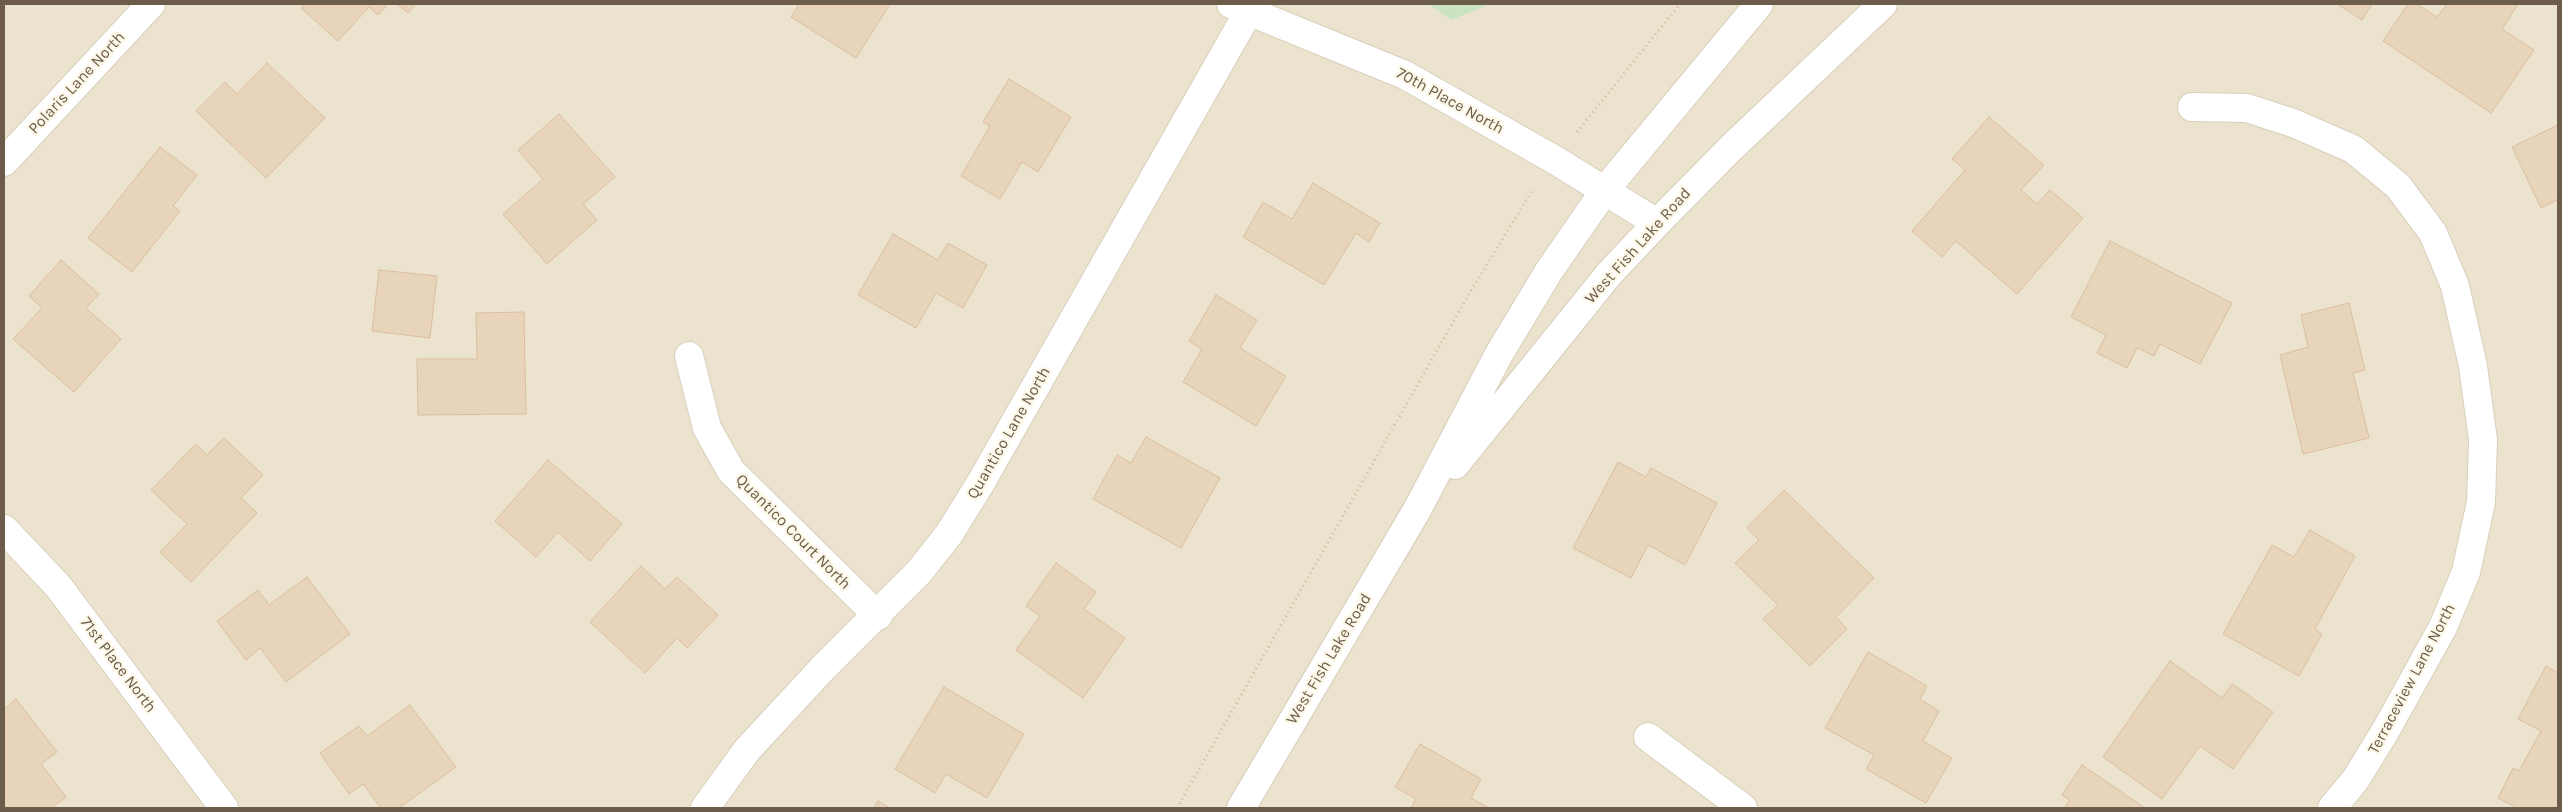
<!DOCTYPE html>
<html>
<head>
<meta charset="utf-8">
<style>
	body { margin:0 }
	#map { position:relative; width:2562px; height:812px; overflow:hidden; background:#f9f3e1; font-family:Karla,sans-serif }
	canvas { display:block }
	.frame { position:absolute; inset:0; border:5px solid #6c5d4b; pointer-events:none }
</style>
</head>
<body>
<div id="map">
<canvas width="2562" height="812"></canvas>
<div class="frame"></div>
</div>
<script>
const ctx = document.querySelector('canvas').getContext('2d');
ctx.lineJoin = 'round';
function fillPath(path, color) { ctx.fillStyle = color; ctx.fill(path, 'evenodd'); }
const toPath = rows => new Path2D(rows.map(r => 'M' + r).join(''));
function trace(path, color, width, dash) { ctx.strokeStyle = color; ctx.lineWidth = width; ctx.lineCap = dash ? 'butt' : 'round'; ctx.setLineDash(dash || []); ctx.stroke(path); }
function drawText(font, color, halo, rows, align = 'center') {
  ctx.font = font + ' Karla,sans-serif'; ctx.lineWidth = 4.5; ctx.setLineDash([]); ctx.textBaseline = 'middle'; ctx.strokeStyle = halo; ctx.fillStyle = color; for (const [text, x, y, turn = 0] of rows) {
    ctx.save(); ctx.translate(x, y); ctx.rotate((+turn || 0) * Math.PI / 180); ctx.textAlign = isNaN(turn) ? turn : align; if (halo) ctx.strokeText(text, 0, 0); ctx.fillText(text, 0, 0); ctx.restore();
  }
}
fillPath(toPath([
	[4,4,2558,4,2558,808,4,808]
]), '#ece3cf');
fillPath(toPath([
	[1429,4,1490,4,1451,20]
]), '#cae4c2');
const building = toPath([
	[305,4,388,4,378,15,369,7,338,41,301,8,305,4],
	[397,4,416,4,408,13,397,4],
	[799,4,890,4,856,58,791,17,799,4],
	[2337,4,2372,4,2362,20,2337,4],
	[2408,4,2417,4,2437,17,2447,4,2513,4,2517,6,2502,29,2534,50,2491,113,2383,41,2408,4],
	[267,63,325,118,266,178,196,111,225,82,237,94,267,63],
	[1009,79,1071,117,1038,172,1022,162,1000,199,961,176,990,126,983,122,1009,79],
	[559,114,615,177,583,204,597,220,547,264,503,214,543,179,518,150,559,114],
	[1989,117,2044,165,2021,190,2037,204,2050,190,2083,218,2017,294,1956,241,1942,257,1912,231,1965,170,1952,159,1989,117],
	[2558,125,2558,203,2557,200,2541,208,2512,147,2558,125],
	[160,147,197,175,173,206,180,211,132,272,88,238,160,147],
	[1313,183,1380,223,1369,242,1356,233,1324,285,1243,237,1263,202,1292,219,1313,183],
	[893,234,938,260,948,243,987,265,963,308,936,293,916,328,858,295,893,234],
	[2110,241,2232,303,2200,364,2160,344,2154,356,2137,348,2127,368,2097,353,2106,335,2071,317,2110,241],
	[61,260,99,294,86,308,121,339,74,392,13,339,42,308,29,296,61,260],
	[379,270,437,276,430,338,372,331,379,270],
	[1216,295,1257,320,1240,348,1286,376,1256,426,1183,382,1202,349,1189,341,1216,295],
	[2349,303,2365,370,2353,373,2369,438,2303,454,2280,355,2308,347,2301,315,2349,303],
	[524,312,526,414,418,415,417,359,477,359,476,313,524,312],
	[1146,437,1220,478,1181,548,1093,499,1117,455,1131,463,1146,437],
	[224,438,263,475,241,498,257,513,191,582,160,552,187,524,151,490,196,444,207,455,224,438],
	[548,460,622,524,590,561,558,532,536,557,495,521,548,460],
	[1618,462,1646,477,1651,468,1717,503,1685,565,1648,545,1631,578,1573,548,1618,462],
	[1784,490,1874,578,1836,617,1847,629,1810,666,1763,619,1778,605,1735,563,1759,540,1747,528,1784,490],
	[2310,530,2355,556,2315,629,2322,634,2299,676,2223,634,2272,545,2294,557,2310,530],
	[1056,563,1096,592,1084,609,1125,638,1083,698,1016,650,1040,616,1026,606,1056,563],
	[641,566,665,589,677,577,718,615,687,648,677,638,645,673,590,622,641,566],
	[307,577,350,634,286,682,260,648,246,660,217,621,258,590,269,605,307,577],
	[1868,652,1927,686,1920,699,1939,711,1923,741,1952,758,1926,803,1866,769,1874,755,1825,728,1868,652],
	[2170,661,2222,698,2232,684,2273,712,2233,769,2200,746,2162,799,2103,757,2170,661],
	[2546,666,2558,673,2558,808,2517,808,2498,798,2513,768,2519,771,2541,731,2518,719,2546,666],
	[944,687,1024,734,987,798,946,774,935,793,895,769,944,687],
	[16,699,57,752,41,764,66,797,51,808,4,808,4,709,16,699],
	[410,705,456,767,399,808,381,808,363,784,349,794,320,753,359,726,367,736,410,705],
	[1420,744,1481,779,1471,798,1489,808,1411,808,1416,799,1395,787,1420,744],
	[2082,765,2145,808,2064,808,2070,800,2062,795,2082,765],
	[878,801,890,808,874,808,878,801]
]);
fillPath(building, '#e8d4ba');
trace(building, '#dbbf9f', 1);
const minor = toPath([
	[1231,4,1405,75,1555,160,1657,223],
	[2192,107,2247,108,2293,123,2353,149,2398,186,2433,233,2455,286,2473,366,2483,440,2481,502,2466,572,2443,627,2386,730,2356,779,2332,808],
	[4,162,151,4],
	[689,356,707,428,731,471,878,616],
	[4,529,58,586,224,808],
	[1648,737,1743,808],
	[705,808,747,750,823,668,919,572,949,534,980,484,1249,11]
]);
const tertiary = toPath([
	[1455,465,1609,274,1657,223,1732,147,1883,4],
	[1241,808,1417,510,1499,354,1549,271,1605,190,1759,4]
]);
trace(minor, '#d8cfbc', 30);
trace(tertiary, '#d8cfbc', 30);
trace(toPath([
	[1577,132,1680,4],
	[1177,808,1469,294,1533,189]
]), '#cfbaa0', 3, [1, 4]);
trace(minor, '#fff', 28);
trace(tertiary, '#fff', 28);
drawText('16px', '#6c5d4b', '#fcf7e7', [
	["Polaris Lane North",77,83,-47],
	["70th Place North",1450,101,29],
	["West Fish Lake Road",1638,246,-48],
	["Quantico Lane North",1009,433,-60],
	["Quantico Court North",793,532,45],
	["West Fish Lake Road",1329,659,-59],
	["71st Place North",118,665,53],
	["Terraceview Lane North",2412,679,-62]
]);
</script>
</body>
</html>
